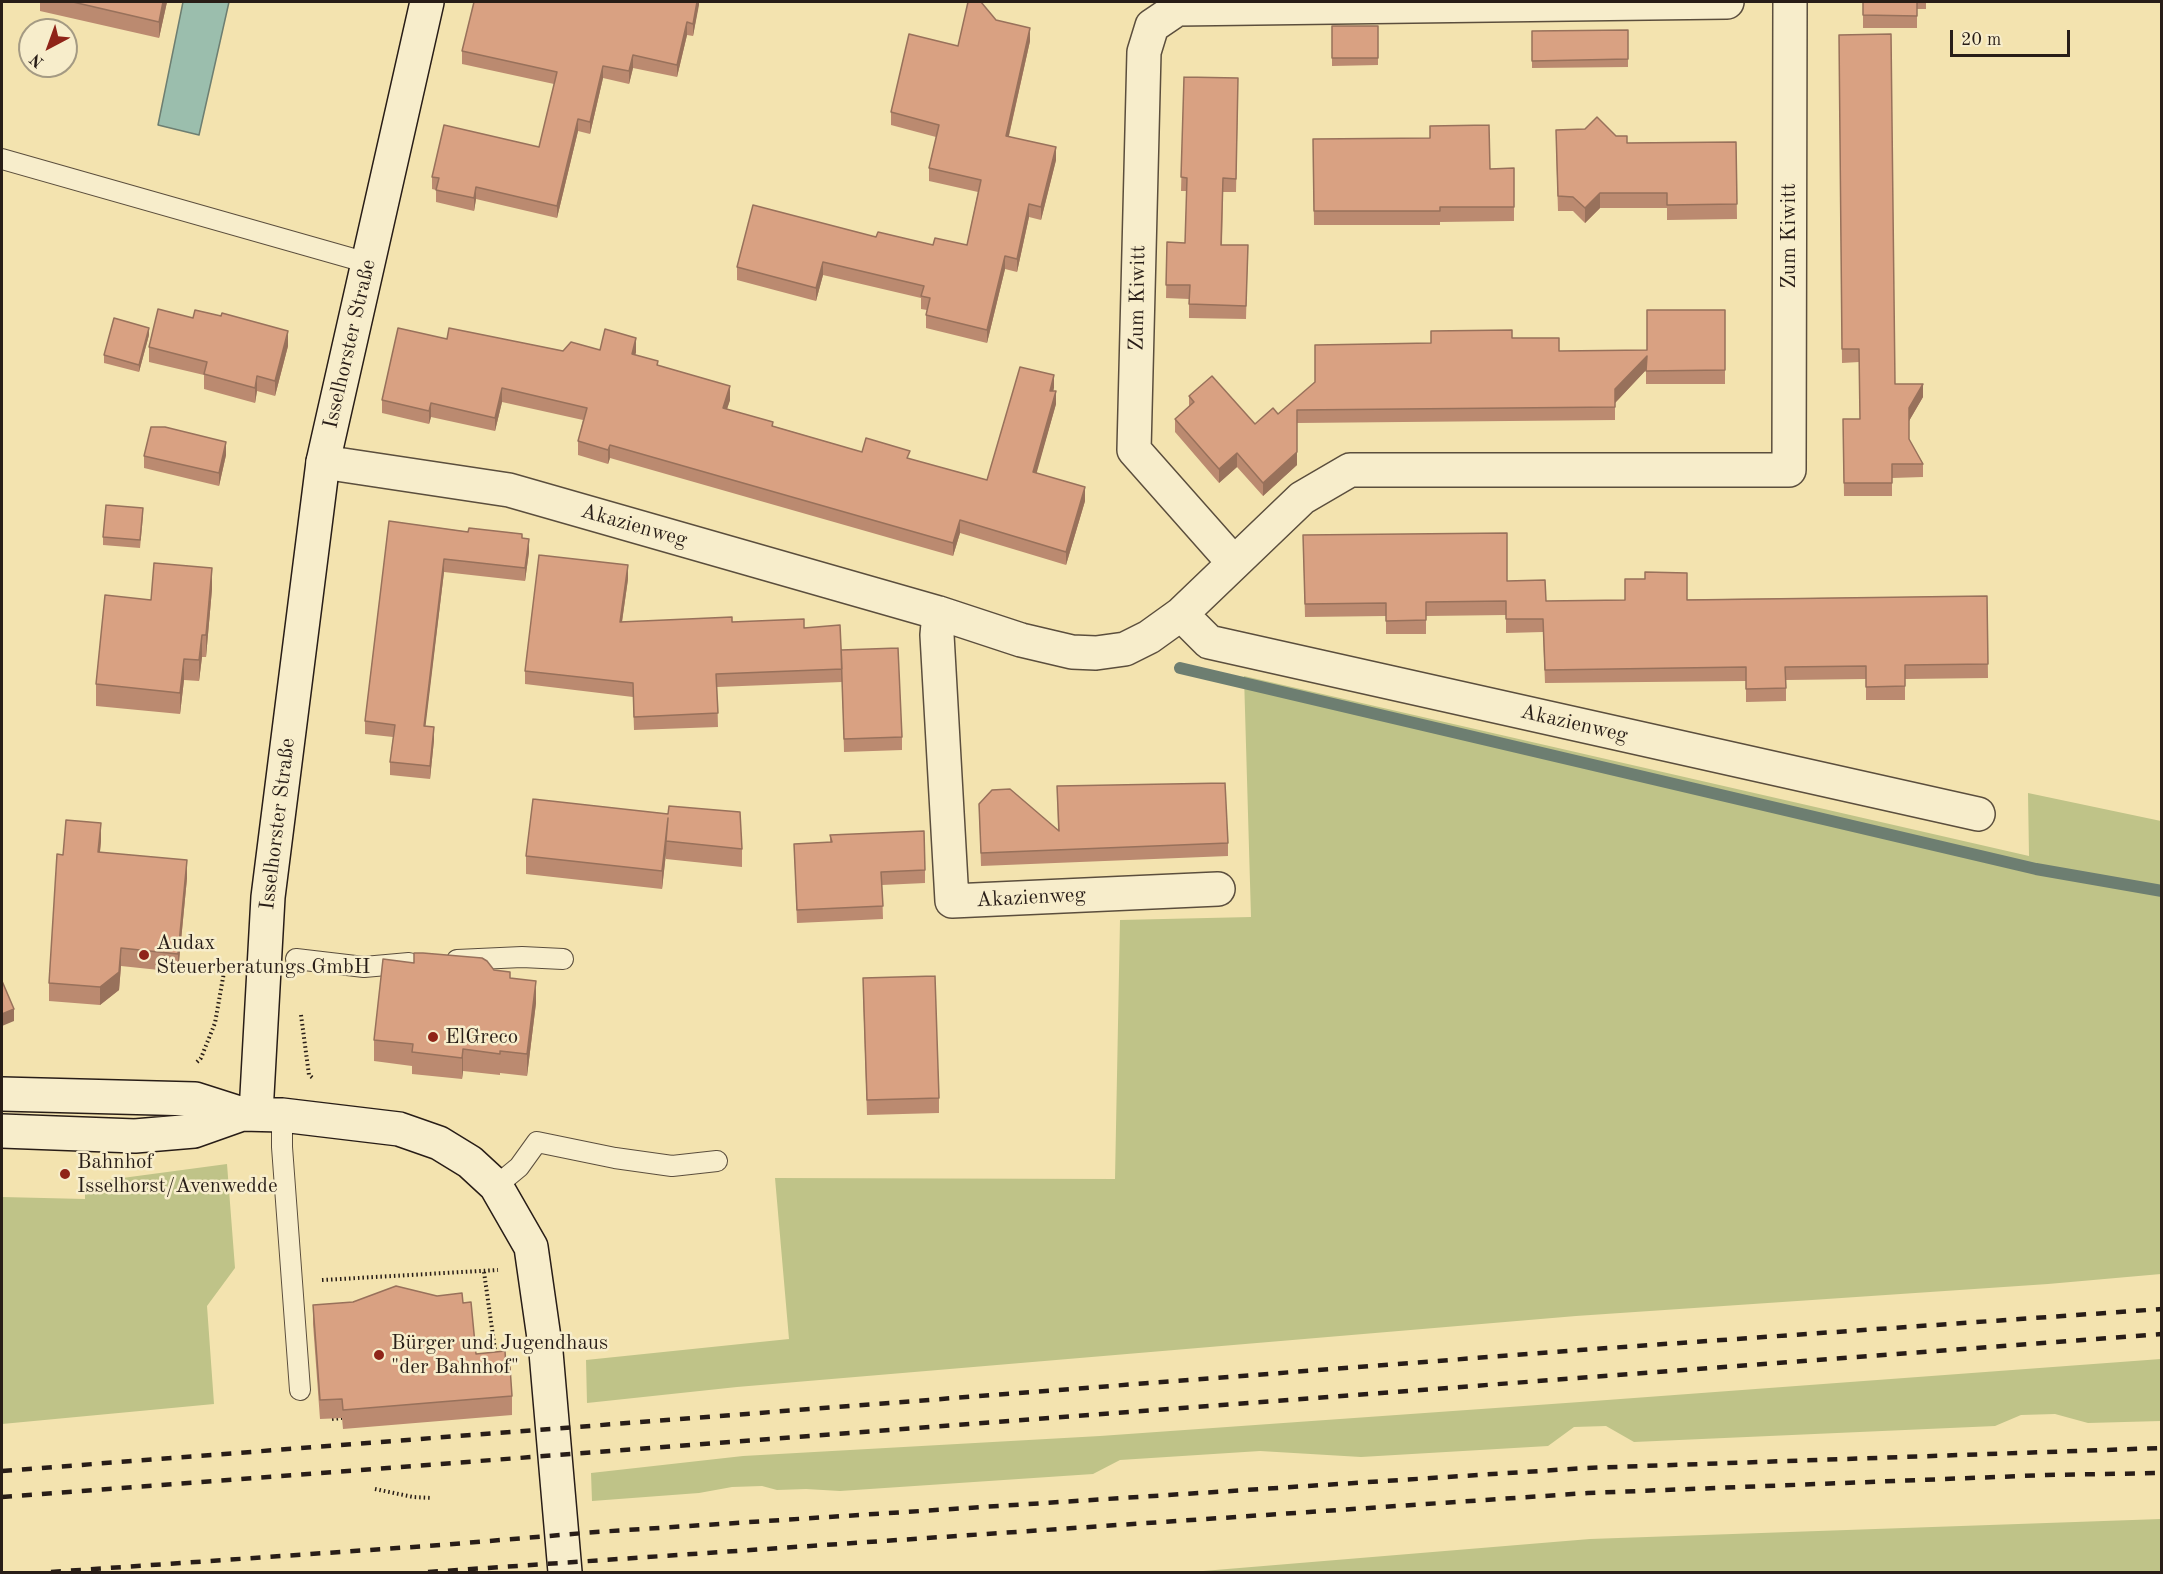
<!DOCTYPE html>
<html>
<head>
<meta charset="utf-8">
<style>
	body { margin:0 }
	#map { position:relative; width:2163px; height:1574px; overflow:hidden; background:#f3e3af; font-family:"Old Standard TT",serif }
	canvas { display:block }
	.frame { position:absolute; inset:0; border:3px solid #281d17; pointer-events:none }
	.north { position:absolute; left:18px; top:18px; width:60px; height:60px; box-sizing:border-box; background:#f7edcb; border:2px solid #a49a83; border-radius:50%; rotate:221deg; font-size:16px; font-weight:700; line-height:24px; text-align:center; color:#281d17 }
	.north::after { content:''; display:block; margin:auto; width:21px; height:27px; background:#8f2418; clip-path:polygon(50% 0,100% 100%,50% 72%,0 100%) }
	.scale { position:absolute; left:1950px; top:30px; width:120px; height:27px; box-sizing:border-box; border:3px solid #281d17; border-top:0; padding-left:8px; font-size:18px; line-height:21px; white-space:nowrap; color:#281d17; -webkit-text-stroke:4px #f7edcb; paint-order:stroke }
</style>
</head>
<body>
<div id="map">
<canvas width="2163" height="1574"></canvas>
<div class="frame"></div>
<div class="north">N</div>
<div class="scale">20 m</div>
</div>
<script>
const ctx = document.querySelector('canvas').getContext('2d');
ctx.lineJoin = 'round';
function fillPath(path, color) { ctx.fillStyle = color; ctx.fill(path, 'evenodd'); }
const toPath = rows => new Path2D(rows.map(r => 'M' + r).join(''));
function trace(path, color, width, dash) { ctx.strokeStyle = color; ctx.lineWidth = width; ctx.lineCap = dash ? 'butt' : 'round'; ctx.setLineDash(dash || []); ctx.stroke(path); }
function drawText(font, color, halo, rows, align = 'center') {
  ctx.font = font + ' "Old Standard TT",serif'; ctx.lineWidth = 5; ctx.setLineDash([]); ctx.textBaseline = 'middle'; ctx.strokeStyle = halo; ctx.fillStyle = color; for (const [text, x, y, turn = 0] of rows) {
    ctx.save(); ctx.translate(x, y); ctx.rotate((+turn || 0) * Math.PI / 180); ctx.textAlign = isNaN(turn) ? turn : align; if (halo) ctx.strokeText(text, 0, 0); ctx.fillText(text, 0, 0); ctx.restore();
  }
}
fillPath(toPath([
	[1244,676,2029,856,2028,793,2161,821,2161,1274,2048,1284,1576,1316,737,1387,587,1403,586,1360,789,1339,775,1178,1115,1179,1120,920,1251,917],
	[227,1164,235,1268,207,1306,214,1404,2,1424,2,1197,85,1199,85,1183],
	[2161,1359,2161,1421,2088,1423,2055,1414,2021,1415,1995,1426,1634,1442,1606,1426,1574,1427,1548,1446,1361,1457,1260,1451,1120,1460,1093,1474,840,1491,806,1489,777,1490,762,1486,732,1487,699,1493,592,1501,591,1473,743,1456,1100,1436,1580,1402],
	[2161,1519,2161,1572,1191,1572,1590,1539]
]), '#bfc388');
const water = toPath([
	[183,2,229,2,199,135,158,125,183,2]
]);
fillPath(water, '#9bbead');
trace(water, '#6d7e71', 1.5);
trace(toPath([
	[1180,668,2036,869,2162,891]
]), '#6d7e71', 12);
const lane = toPath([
	[2,159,368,263],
	[296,959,364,967,409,963],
	[457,960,522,957,563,959],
	[282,1115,282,1147,300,1390],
	[496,1186,519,1167,537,1142,615,1158,672,1166,717,1161]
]);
const street = toPath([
	[323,462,509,490,939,613,1021,640,1072,652,1096,653,1125,649,1149,637,1181,614,1302,498,1350,470,1789,470,1790,2],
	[1234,563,1134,450,1144,52,1152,26,1177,9,1727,2],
	[939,613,937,635,952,901,1218,889],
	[1181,614,1209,642,1978,814]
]);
const secondary = toPath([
	[2,1094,195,1099,242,1114],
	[256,1113,268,897,323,462,427,2],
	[2,1131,135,1136,194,1131,242,1114,282,1115,399,1129,439,1143,470,1162,496,1186,531,1247,546,1352,565,1572]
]);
trace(lane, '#5b4e3d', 22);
trace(street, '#5b4e3d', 36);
trace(secondary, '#281d17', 36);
trace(toPath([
	[301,1015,309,1075,314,1079],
	[197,1062,201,1058,215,1023,224,972],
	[484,1272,496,1357],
	[322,1280,498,1270],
	[332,1419,342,1418],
	[375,1489,413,1497,432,1498]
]), '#281d17', 4, [1.5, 3]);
trace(lane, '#f7edcb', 20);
trace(street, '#f7edcb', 33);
trace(secondary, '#f7edcb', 33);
trace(toPath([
	[2,1471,1580,1350,2162,1309],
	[2,1497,2162,1334],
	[51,1572,441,1545,596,1532,1586,1468,2162,1448],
	[428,1572,1588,1493,2047,1475,2162,1473]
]), '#281d17', 4.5, [10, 10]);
fillPath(toPath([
	[40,2,167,2,159,38,40,11],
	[699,2,693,36,687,35,677,77,633,68,629,84,603,78,590,134,578,131,557,218,476,199,474,211,436,202,436,190,432,189,432,177,539,147,554,84,462,64,462,51],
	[1863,2,1926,2,1926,9,1917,9,1917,28,1863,28],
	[996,20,1030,41,1009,136,1056,160,1041,220,1029,217,1017,272,1005,269,987,343,926,328,926,315,927,310,921,309,921,298,823,275,816,301,737,280,737,267,876,237,933,245,967,245,978,192,929,181,929,168,936,137,891,125,891,112,958,46],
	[1332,26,1378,26,1378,65,1332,66],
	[1628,30,1628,67,1532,68,1532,31],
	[1839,35,1895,384,1923,397,1909,421,1909,439,1923,464,1923,477,1892,478,1892,496,1844,496,1843,419,1860,419,1859,362,1842,363],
	[1184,77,1238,92,1236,192,1223,192,1222,245,1248,245,1246,319,1189,318,1189,299,1166,298,1167,242,1185,243,1187,191,1181,191],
	[1616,136,1627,143,1736,142,1737,219,1667,220,1667,208,1600,208,1585,223,1573,211,1558,211,1556,145],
	[1313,139,1490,169,1514,168,1514,221,1440,222,1440,225,1314,225],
	[1725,310,1725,384,1646,384,1646,370,1615,403,1615,420,1297,423,1297,465,1263,496,1237,467,1219,483,1175,432,1175,419,1189,407,1189,396,1255,424,1278,414,1431,343,1512,338,1559,351,1647,350],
	[149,335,139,372,104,363,104,355],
	[447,339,563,351,600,350,636,352,635,355,730,400,727,409,773,426,862,452,910,459,987,480,1054,388,1053,391,1056,404,1036,473,1085,501,1066,565,960,533,953,556,610,458,608,464,578,455,578,441,583,420,502,402,495,431,431,417,429,424,382,413,382,400],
	[288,346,275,396,257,391,255,403,204,389,204,375,149,362,149,347],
	[226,455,219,486,144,468,144,456],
	[143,516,140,548,103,545,103,537],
	[389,521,522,539,529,552,525,581,444,572,425,726,434,740,430,779,390,775,390,762,393,737,365,734,365,721],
	[1303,535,1507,581,1546,601,1987,596,1988,678,1905,679,1905,700,1866,700,1866,679,1786,680,1786,701,1746,702,1746,681,1545,683,1543,632,1506,633,1506,615,1426,616,1426,634,1386,634,1386,616,1305,617],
	[628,579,622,622,732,622,804,628,841,652,902,737,902,750,844,752,842,678,842,682,717,687,718,727,634,730,633,697,525,684,525,671],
	[212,589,206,657,202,657,199,681,184,680,180,714,96,706,96,684,151,600],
	[1057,786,1228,843,1228,856,981,866,979,804,1058,830],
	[533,799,742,849,742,867,666,859,666,853,662,889,526,874,526,856],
	[830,835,925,870,925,883,882,885,883,919,797,923,794,844,830,842],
	[101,841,100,852,187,878,178,972,121,966,119,990,100,1005,49,1001,49,983,63,855],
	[494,970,510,978,536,1003,527,1076,500,1073,500,1075,463,1071,462,1079,412,1074,412,1066,374,1061,374,1040],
	[863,993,939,1098,939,1113,867,1115],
	[353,1302,463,1303,476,1354,506,1367,512,1396,512,1415,343,1429,342,1418,320,1419,313,1324,313,1305]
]), '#bb8a70');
fillPath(toPath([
	[163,2,167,2,159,38,159,22],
	[697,2,699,2,699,5,693,36,693,24],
	[687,22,687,35,677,77,677,65],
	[1030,28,1030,41,1006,148,1006,136],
	[633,55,633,68,629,84,629,71],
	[603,66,603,78,590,134,590,122],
	[578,119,578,131,557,218,557,206],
	[1056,147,1056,160,1041,220,1041,207],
	[476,187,476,199,474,211,474,198],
	[1600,193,1600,208,1585,223,1585,208],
	[1029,204,1029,217,1017,272,1017,259],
	[1005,256,1005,269,987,343,987,330],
	[823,262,823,275,816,301,816,288],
	[149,328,149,335,139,372,139,365],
	[288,331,288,346,275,396,275,381],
	[636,338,636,352,632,367,632,354],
	[1647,356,1647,369,1615,403,1615,389],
	[1054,375,1054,388,1050,404,1050,391],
	[257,376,257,391,255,403,255,388],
	[1923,384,1923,397,1909,421,1909,408],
	[730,386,730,400,723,421,723,408],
	[502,388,502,402,495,431,495,418],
	[1056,391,1056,404,1033,486,1033,472],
	[431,403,431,417,429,424,429,411],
	[226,442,226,455,219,486,219,473],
	[610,445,610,458,608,464,608,450],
	[1297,452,1297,465,1263,496,1263,483],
	[1237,453,1237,467,1219,483,1219,469],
	[1085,487,1085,501,1066,565,1066,552],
	[960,520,960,533,953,556,953,543],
	[529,539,529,552,525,581,525,568],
	[444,559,444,572,424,739,424,726],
	[628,565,628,579,620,635,620,622],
	[212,568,212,589,206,657,206,635],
	[202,635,202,657,199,681,199,660],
	[184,659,184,680,180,714,180,693],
	[434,727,434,740,430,779,430,766],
	[668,818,666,853,662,889,662,871],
	[101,823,101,841,98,870,98,852],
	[187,860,187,878,178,972,178,954],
	[121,948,121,966,119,990,100,1005,100,987],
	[536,981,536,1003,527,1076,527,1054],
	[14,1009,14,1021,2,1026,2,1014],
	[463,1049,463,1071,462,1079,462,1058]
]), '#98715b');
const building = toPath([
	[73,2,163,2,159,22,73,2],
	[474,2,697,2,693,24,687,22,677,65,633,55,629,71,603,66,590,122,578,119,557,206,476,187,474,198,436,190,439,178,432,177,444,125,539,147,557,72,462,51,474,2],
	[968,2,981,2,996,20,1030,28,1006,136,1056,147,1041,207,1029,204,1017,259,1005,256,987,330,926,315,930,298,921,296,924,286,823,262,816,288,737,267,753,205,876,237,878,232,933,245,935,238,967,245,981,180,929,168,939,125,891,112,909,34,958,46,968,2],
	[1863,2,1917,2,1917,16,1863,15,1863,2],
	[1332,26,1378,26,1378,58,1332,58,1332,26],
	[1628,30,1628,59,1532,61,1532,31,1628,30],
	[1891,34,1895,384,1923,384,1909,408,1909,439,1923,464,1892,464,1892,483,1844,483,1843,419,1860,419,1859,349,1842,349,1839,35,1891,34],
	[1184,77,1238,78,1236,179,1223,178,1221,245,1248,245,1246,306,1189,304,1190,285,1166,285,1167,242,1185,243,1187,178,1181,177,1184,77],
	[1597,117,1616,136,1627,136,1627,143,1736,142,1737,204,1667,205,1667,193,1600,193,1585,208,1573,197,1558,196,1556,130,1585,129,1597,117],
	[1489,125,1490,169,1514,168,1514,207,1440,207,1440,211,1314,211,1313,139,1430,138,1430,126,1489,125],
	[158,309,193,318,195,310,221,316,222,313,288,331,275,381,257,376,255,388,204,374,207,362,149,347,158,309],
	[1647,310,1725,310,1725,370,1646,371,1647,356,1615,389,1615,407,1297,410,1297,452,1263,483,1237,453,1219,469,1175,419,1194,402,1189,396,1212,376,1255,424,1273,408,1278,414,1315,382,1315,345,1431,343,1431,331,1512,330,1512,338,1559,338,1559,351,1647,350,1647,310],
	[114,318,149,328,139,365,104,355,114,318],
	[398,328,447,339,449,328,563,351,571,342,600,350,605,329,636,338,632,354,658,361,657,365,730,386,723,408,773,422,772,426,862,452,866,438,910,451,907,458,987,480,1020,367,1054,375,1050,391,1056,391,1033,472,1085,487,1066,552,960,520,953,543,610,445,608,450,578,441,587,408,502,388,495,418,431,403,429,411,382,400,398,328],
	[151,427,165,427,226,442,219,473,144,456,151,427],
	[106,505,143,508,140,540,103,537,106,505],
	[389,521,468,532,469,528,522,534,522,538,529,539,525,568,444,559,424,726,434,727,430,766,390,762,395,725,365,721,389,521],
	[1507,533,1507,581,1545,580,1546,601,1625,600,1625,579,1645,579,1645,572,1687,573,1687,600,1987,596,1988,664,1905,665,1905,686,1866,687,1866,666,1785,667,1786,688,1746,689,1746,667,1545,670,1543,619,1506,619,1506,601,1426,602,1426,620,1386,621,1386,603,1305,604,1303,535,1507,533],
	[539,555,628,565,620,622,732,617,732,622,804,619,804,628,840,625,842,669,716,674,718,713,634,717,633,683,525,671,539,555],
	[154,563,212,568,206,635,202,635,199,660,184,659,180,693,96,684,105,595,151,600,154,563],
	[898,648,902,737,844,739,841,650,898,648],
	[1225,783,1228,843,981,853,979,804,992,790,1010,789,1059,831,1057,786,1225,783],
	[533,799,668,814,669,806,740,812,742,849,666,841,668,818,662,871,526,856,533,799],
	[66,820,101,823,98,852,187,860,178,954,121,948,119,972,100,987,49,983,57,854,63,855,66,820],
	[924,831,925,870,881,872,883,906,797,910,794,844,832,842,830,835,924,831],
	[414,953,423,953,482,958,487,961,494,970,510,972,510,978,536,981,527,1054,500,1051,500,1054,463,1049,462,1058,412,1052,413,1044,374,1040,383,959,414,963,414,953],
	[935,976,939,1098,867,1100,863,978,935,976],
	[2,981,14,1009,2,1014,2,981],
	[396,1286,437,1296,462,1293,463,1303,471,1302,476,1354,505,1351,506,1367,510,1367,512,1396,343,1410,342,1399,320,1400,313,1305,353,1302,396,1286]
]);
fillPath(building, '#d9a182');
trace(building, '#98715b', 1.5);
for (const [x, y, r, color] of [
	[144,955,6,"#8f2418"],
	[433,1037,6,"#8f2418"],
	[65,1174,6,"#8f2418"],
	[379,1355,6,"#8f2418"]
]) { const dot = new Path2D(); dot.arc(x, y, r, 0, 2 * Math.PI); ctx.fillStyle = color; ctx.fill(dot); trace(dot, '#f7edcb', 2); }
drawText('21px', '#281d17', '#f7edcb', [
	["Zum Kiwitt",1789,236,-90],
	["Zum Kiwitt",1138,298,-89],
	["Isselhorster Straße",350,344,-77],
	["Akazienweg",634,526,16],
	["Akazienweg",1574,724,13],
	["Isselhorster Straße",278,824,-83],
	["Akazienweg",1031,898,-3]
]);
drawText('21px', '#281d17', '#f7edcb', [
	["Audax",156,943],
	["Steuerberatungs GmbH",156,967],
	["ElGreco",445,1037],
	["Bahnhof",77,1162],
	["Isselhorst/Avenwedde",77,1186],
	["Bürger und Jugendhaus",391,1343],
	["\"der Bahnhof\"",391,1367]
], 'left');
</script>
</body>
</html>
